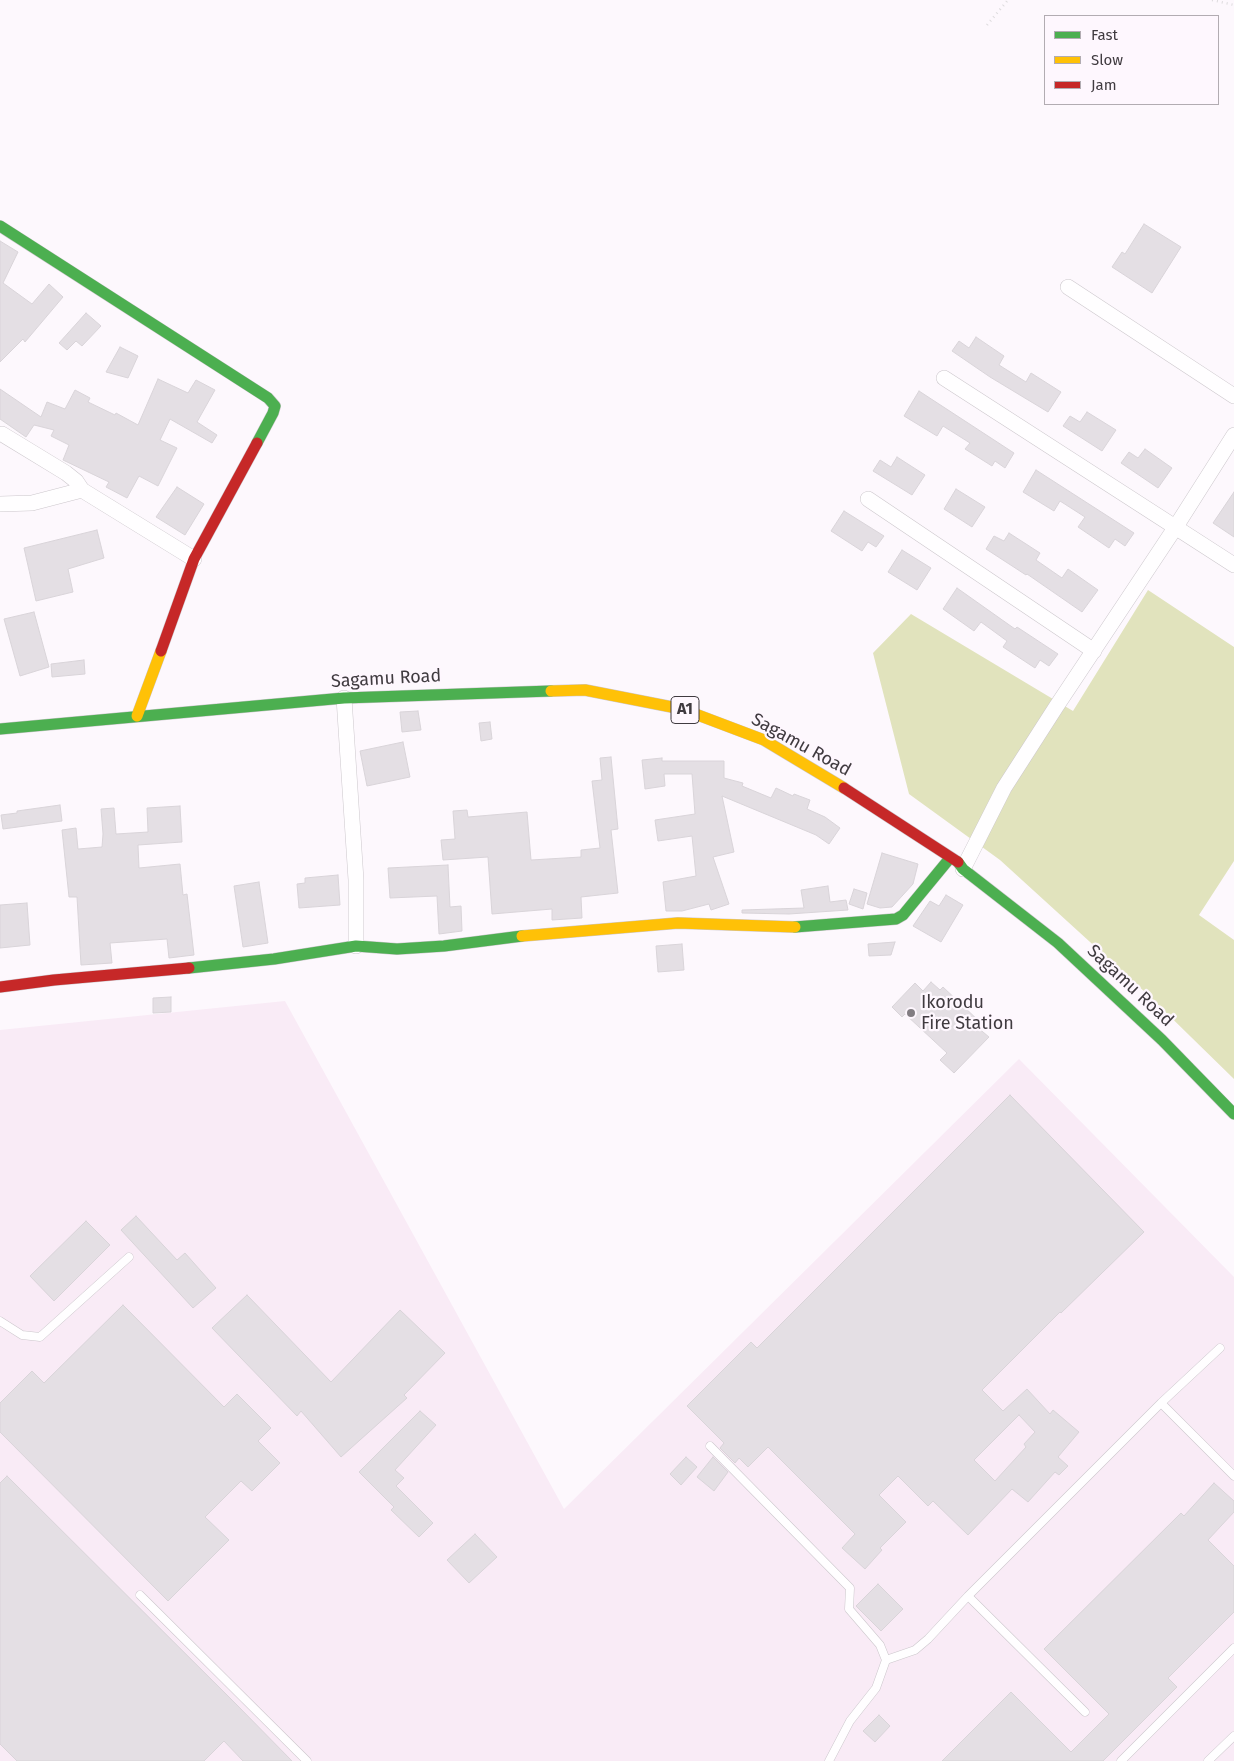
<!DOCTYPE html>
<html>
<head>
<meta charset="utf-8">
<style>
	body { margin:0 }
	#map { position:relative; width:1234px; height:1761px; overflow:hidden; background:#fdf8fd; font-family:"Fira Sans",sans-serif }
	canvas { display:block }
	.legend { position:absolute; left:1044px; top:15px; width:175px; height:90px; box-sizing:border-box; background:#fef7fe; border:1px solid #b2acb2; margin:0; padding:6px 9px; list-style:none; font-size:15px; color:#403b40 }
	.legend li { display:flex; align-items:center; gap:10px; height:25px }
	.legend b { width:25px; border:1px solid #b2acb2 }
</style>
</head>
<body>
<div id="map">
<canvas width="1234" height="1761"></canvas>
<ul class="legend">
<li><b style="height:6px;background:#4caf50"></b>Fast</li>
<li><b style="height:6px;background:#ffc107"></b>Slow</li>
<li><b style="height:6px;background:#c62828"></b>Jam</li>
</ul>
</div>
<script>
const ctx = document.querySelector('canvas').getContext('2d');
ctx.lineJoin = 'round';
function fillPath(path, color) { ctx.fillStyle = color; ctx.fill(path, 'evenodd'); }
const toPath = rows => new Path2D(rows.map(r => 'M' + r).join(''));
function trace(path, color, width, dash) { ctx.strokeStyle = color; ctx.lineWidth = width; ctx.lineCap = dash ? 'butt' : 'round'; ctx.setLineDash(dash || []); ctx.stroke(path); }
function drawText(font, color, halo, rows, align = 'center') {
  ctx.font = font + ' "Fira Sans",sans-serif'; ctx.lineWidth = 4.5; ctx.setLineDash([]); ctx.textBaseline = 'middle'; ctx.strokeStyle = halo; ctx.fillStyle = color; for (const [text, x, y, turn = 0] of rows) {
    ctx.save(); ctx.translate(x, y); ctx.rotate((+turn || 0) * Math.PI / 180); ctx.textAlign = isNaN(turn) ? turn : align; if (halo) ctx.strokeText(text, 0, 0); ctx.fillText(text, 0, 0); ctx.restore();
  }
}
fillPath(toPath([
	[285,1001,564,1509,1019,1059,1234,1277,1234,1761,0,1761,0,1030]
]), '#f9ebf6');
fillPath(toPath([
	[1148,590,1234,647,1234,861,1199,915,1234,940,1234,1079,1146,993,1000,860,909,794,873,653,911,614,1073,711]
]), '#e1e3bd');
const building = toPath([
	[1144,224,1181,247,1152,293,1112,267,1122,252,1125,254,1144,224],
	[0,241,18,252,3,283,32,304,49,284,63,297,25,342,23,339,0,362,0,241],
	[86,313,101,326,82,346,76,341,67,350,59,343,86,313],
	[976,337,1004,356,999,365,1026,382,1031,373,1061,392,1048,412,990,377,952,351,959,341,969,348,976,337],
	[120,347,138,356,128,378,106,372,120,347],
	[158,379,188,393,196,380,215,390,197,422,217,435,212,443,170,419,160,440,177,448,158,486,139,476,127,498,106,487,109,482,63,460,69,445,51,436,54,430,34,425,26,437,0,419,0,389,41,417,47,402,65,409,75,390,90,398,88,402,115,415,116,413,138,425,158,379],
	[919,391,1014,453,1005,468,995,461,992,466,965,449,970,443,943,426,937,436,904,416,919,391],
	[1087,412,1116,430,1102,451,1063,426,1070,416,1080,422,1087,412],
	[1145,449,1172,468,1158,488,1121,463,1129,452,1138,458,1145,449],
	[897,457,925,475,912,495,873,471,880,460,891,467,897,457],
	[1036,470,1134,533,1125,546,1115,539,1109,548,1078,527,1085,517,1060,501,1054,511,1023,492,1036,470],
	[177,487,204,504,185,535,156,517,177,487],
	[956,489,985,507,972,527,944,509,956,489],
	[1234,492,1234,537,1213,523,1234,492],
	[844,511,884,536,876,547,868,542,862,551,831,531,844,511],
	[97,530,104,558,68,569,73,592,36,601,24,548,97,530],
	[1009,533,1040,553,1036,560,1062,578,1068,569,1098,590,1082,612,1027,574,1026,575,986,549,994,536,1004,541,1009,533],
	[902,550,931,568,917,590,888,572,902,550],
	[957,588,1015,629,1017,627,1058,654,1049,666,1040,660,1035,668,1003,647,1007,641,981,622,974,631,943,609,957,588],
	[34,612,49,667,20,676,4,619,34,612],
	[84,660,85,674,52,677,51,664,84,660],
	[418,711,421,730,402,732,400,712,418,711],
	[490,722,492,739,481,741,479,723,490,722],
	[403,742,410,777,367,786,360,751,403,742],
	[611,757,618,829,611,830,618,893,581,897,582,918,552,920,552,909,492,914,488,857,443,860,441,840,455,839,453,811,467,810,468,817,527,812,531,860,581,857,581,850,600,848,592,781,602,780,600,758,611,757],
	[662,758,662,761,724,761,724,778,743,783,742,786,771,798,776,788,793,796,794,794,810,800,807,809,825,817,840,828,829,844,816,835,722,796,734,852,713,857,729,904,711,910,709,904,682,911,666,911,663,882,696,876,692,836,658,841,655,820,695,814,692,774,664,774,665,786,645,789,642,760,662,758],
	[60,805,62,821,3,829,1,815,17,813,17,811,60,805],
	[180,806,182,842,138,845,139,868,180,864,183,895,187,894,194,955,169,958,167,939,110,943,112,963,81,965,77,897,69,897,62,830,76,828,78,849,102,847,103,834,101,809,114,808,116,834,148,832,147,808,180,806],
	[882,853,918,864,913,884,892,907,880,908,867,904,882,853],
	[448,865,450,907,461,906,462,931,439,934,437,896,390,898,388,868,448,865],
	[338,875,340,905,299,908,297,884,305,883,305,878,338,875],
	[259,882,268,943,243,947,234,886,259,882],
	[828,886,830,902,846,900,848,910,789,914,742,913,742,910,804,908,801,890,828,886],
	[854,889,867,893,863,909,849,904,854,889],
	[946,895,963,905,941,942,913,926,930,901,939,906,946,895],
	[27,903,30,945,0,948,0,905,27,903],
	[895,942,891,955,869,956,868,944,895,942],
	[682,944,684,970,658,972,656,946,682,944],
	[931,982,940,990,943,987,961,1004,981,1023,977,1027,989,1037,954,1073,940,1060,947,1053,905,1014,902,1017,892,1007,915,983,923,991,931,982],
	[171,997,171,1012,153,1013,153,998,171,997],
	[1010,1095,1144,1232,1061,1313,1060,1312,982,1390,1003,1411,1027,1389,1050,1414,1053,1410,1079,1432,1058,1457,1068,1466,1059,1475,1055,1472,1028,1502,1012,1489,968,1535,933,1501,928,1506,898,1476,879,1495,906,1522,880,1548,882,1550,865,1569,842,1548,855,1534,768,1447,748,1467,739,1458,735,1463,720,1448,724,1443,687,1406,751,1342,757,1348,1010,1095],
	[1019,1415,1035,1432,1024,1444,1026,1447,995,1481,974,1460,1019,1415],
	[136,1216,177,1260,185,1253,216,1288,193,1308,121,1230,136,1216],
	[86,1221,110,1245,54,1301,30,1276,86,1221],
	[247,1295,331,1382,400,1310,445,1353,404,1395,407,1398,341,1457,301,1411,297,1416,212,1328,247,1295],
	[123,1305,224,1407,237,1394,271,1428,258,1441,280,1463,252,1491,241,1481,205,1517,229,1540,168,1601,0,1432,0,1403,32,1371,44,1383,123,1305],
	[420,1411,436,1425,395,1470,404,1478,396,1486,433,1523,419,1537,391,1510,394,1507,359,1472,420,1411],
	[686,1457,697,1467,681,1485,670,1474,686,1457],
	[713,1457,728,1472,714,1491,697,1477,713,1457],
	[7,1476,236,1704,292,1761,243,1761,224,1741,204,1761,17,1761,0,1744,0,1483,7,1476],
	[1214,1483,1234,1501,1234,1512,1208,1540,1234,1566,1234,1612,1168,1678,1177,1687,1103,1761,942,1761,1011,1692,1071,1752,1109,1714,1044,1649,1181,1513,1184,1516,1214,1483],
	[475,1534,497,1557,469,1583,447,1560,475,1534],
	[878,1584,903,1609,881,1631,856,1606,878,1584],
	[879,1715,890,1726,875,1742,863,1731,879,1715]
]);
fillPath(building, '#e4dfe4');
trace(building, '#d9d4d9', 1);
const lane = toPath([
	[0,1321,22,1335,40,1337,129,1257],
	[1161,1403,1234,1476],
	[710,1446,850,1588,849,1609,880,1645,886,1660,876,1688,850,1721,829,1761],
	[140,1595,307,1761],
	[968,1596,1085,1712],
	[886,1660,915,1650,928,1639,968,1596,1161,1403,1220,1348],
	[1121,1761,1234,1648],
	[1208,1761,1234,1736]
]);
const street = toPath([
	[1068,287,1234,396],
	[944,378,1234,565],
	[2,434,66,473,76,481,82,490],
	[868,499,1094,651],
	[0,504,32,503,82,490,194,559],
	[344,698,356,880,356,946],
	[963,869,1004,788,1056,707,1175,528,1234,435]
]);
const fast = toPath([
	[0,226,268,398,275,406,273,413,257,443],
	[0,729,344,698,551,691],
	[958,862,963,869,1058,943,1162,1040,1234,1114],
	[795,927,896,919,903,915,950,858],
	[189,968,274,959,356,946,397,949,444,946,522,936]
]);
const slow = toPath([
	[551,691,585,690,682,709,764,740,844,788],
	[137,716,161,651],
	[522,936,678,923,795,927]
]);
const jam = toPath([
	[161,651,194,559,257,443],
	[844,788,958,862],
	[0,987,54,980,189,968]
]);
trace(lane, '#ccc7cc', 9);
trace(street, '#ccc7cc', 16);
trace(fast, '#ccc7cc', 12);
trace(slow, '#ccc7cc', 12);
trace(jam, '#ccc7cc', 12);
trace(toPath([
	[1212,0,1234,5],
	[987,25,1008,0]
]), '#dddbdd', 2.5, [1, 4]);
trace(lane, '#fffeff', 8);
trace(street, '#fffeff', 15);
trace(fast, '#4caf50', 11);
trace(slow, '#ffc107', 11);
trace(jam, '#c62828', 11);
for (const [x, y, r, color] of [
	[911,1013,5,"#827d82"]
]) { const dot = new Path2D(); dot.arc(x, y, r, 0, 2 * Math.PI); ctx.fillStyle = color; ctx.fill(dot); trace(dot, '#fef7fe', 2); }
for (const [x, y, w] of [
	[685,710,28]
]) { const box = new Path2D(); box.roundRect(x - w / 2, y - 13.5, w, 27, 4); ctx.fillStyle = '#fef7fe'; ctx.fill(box); trace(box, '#403b40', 1); }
drawText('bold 16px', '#403b40', null, [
	["A1",685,710]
]);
drawText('18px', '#403b40', '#fef7fe', [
	["Sagamu Road",386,679,-3],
	["Sagamu Road",801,745,29],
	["Sagamu Road",1130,986,43]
]);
drawText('18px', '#403b40', '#fef7fe', [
	["Ikorodu",921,1003],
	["Fire Station",921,1024]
], 'left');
</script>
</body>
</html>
